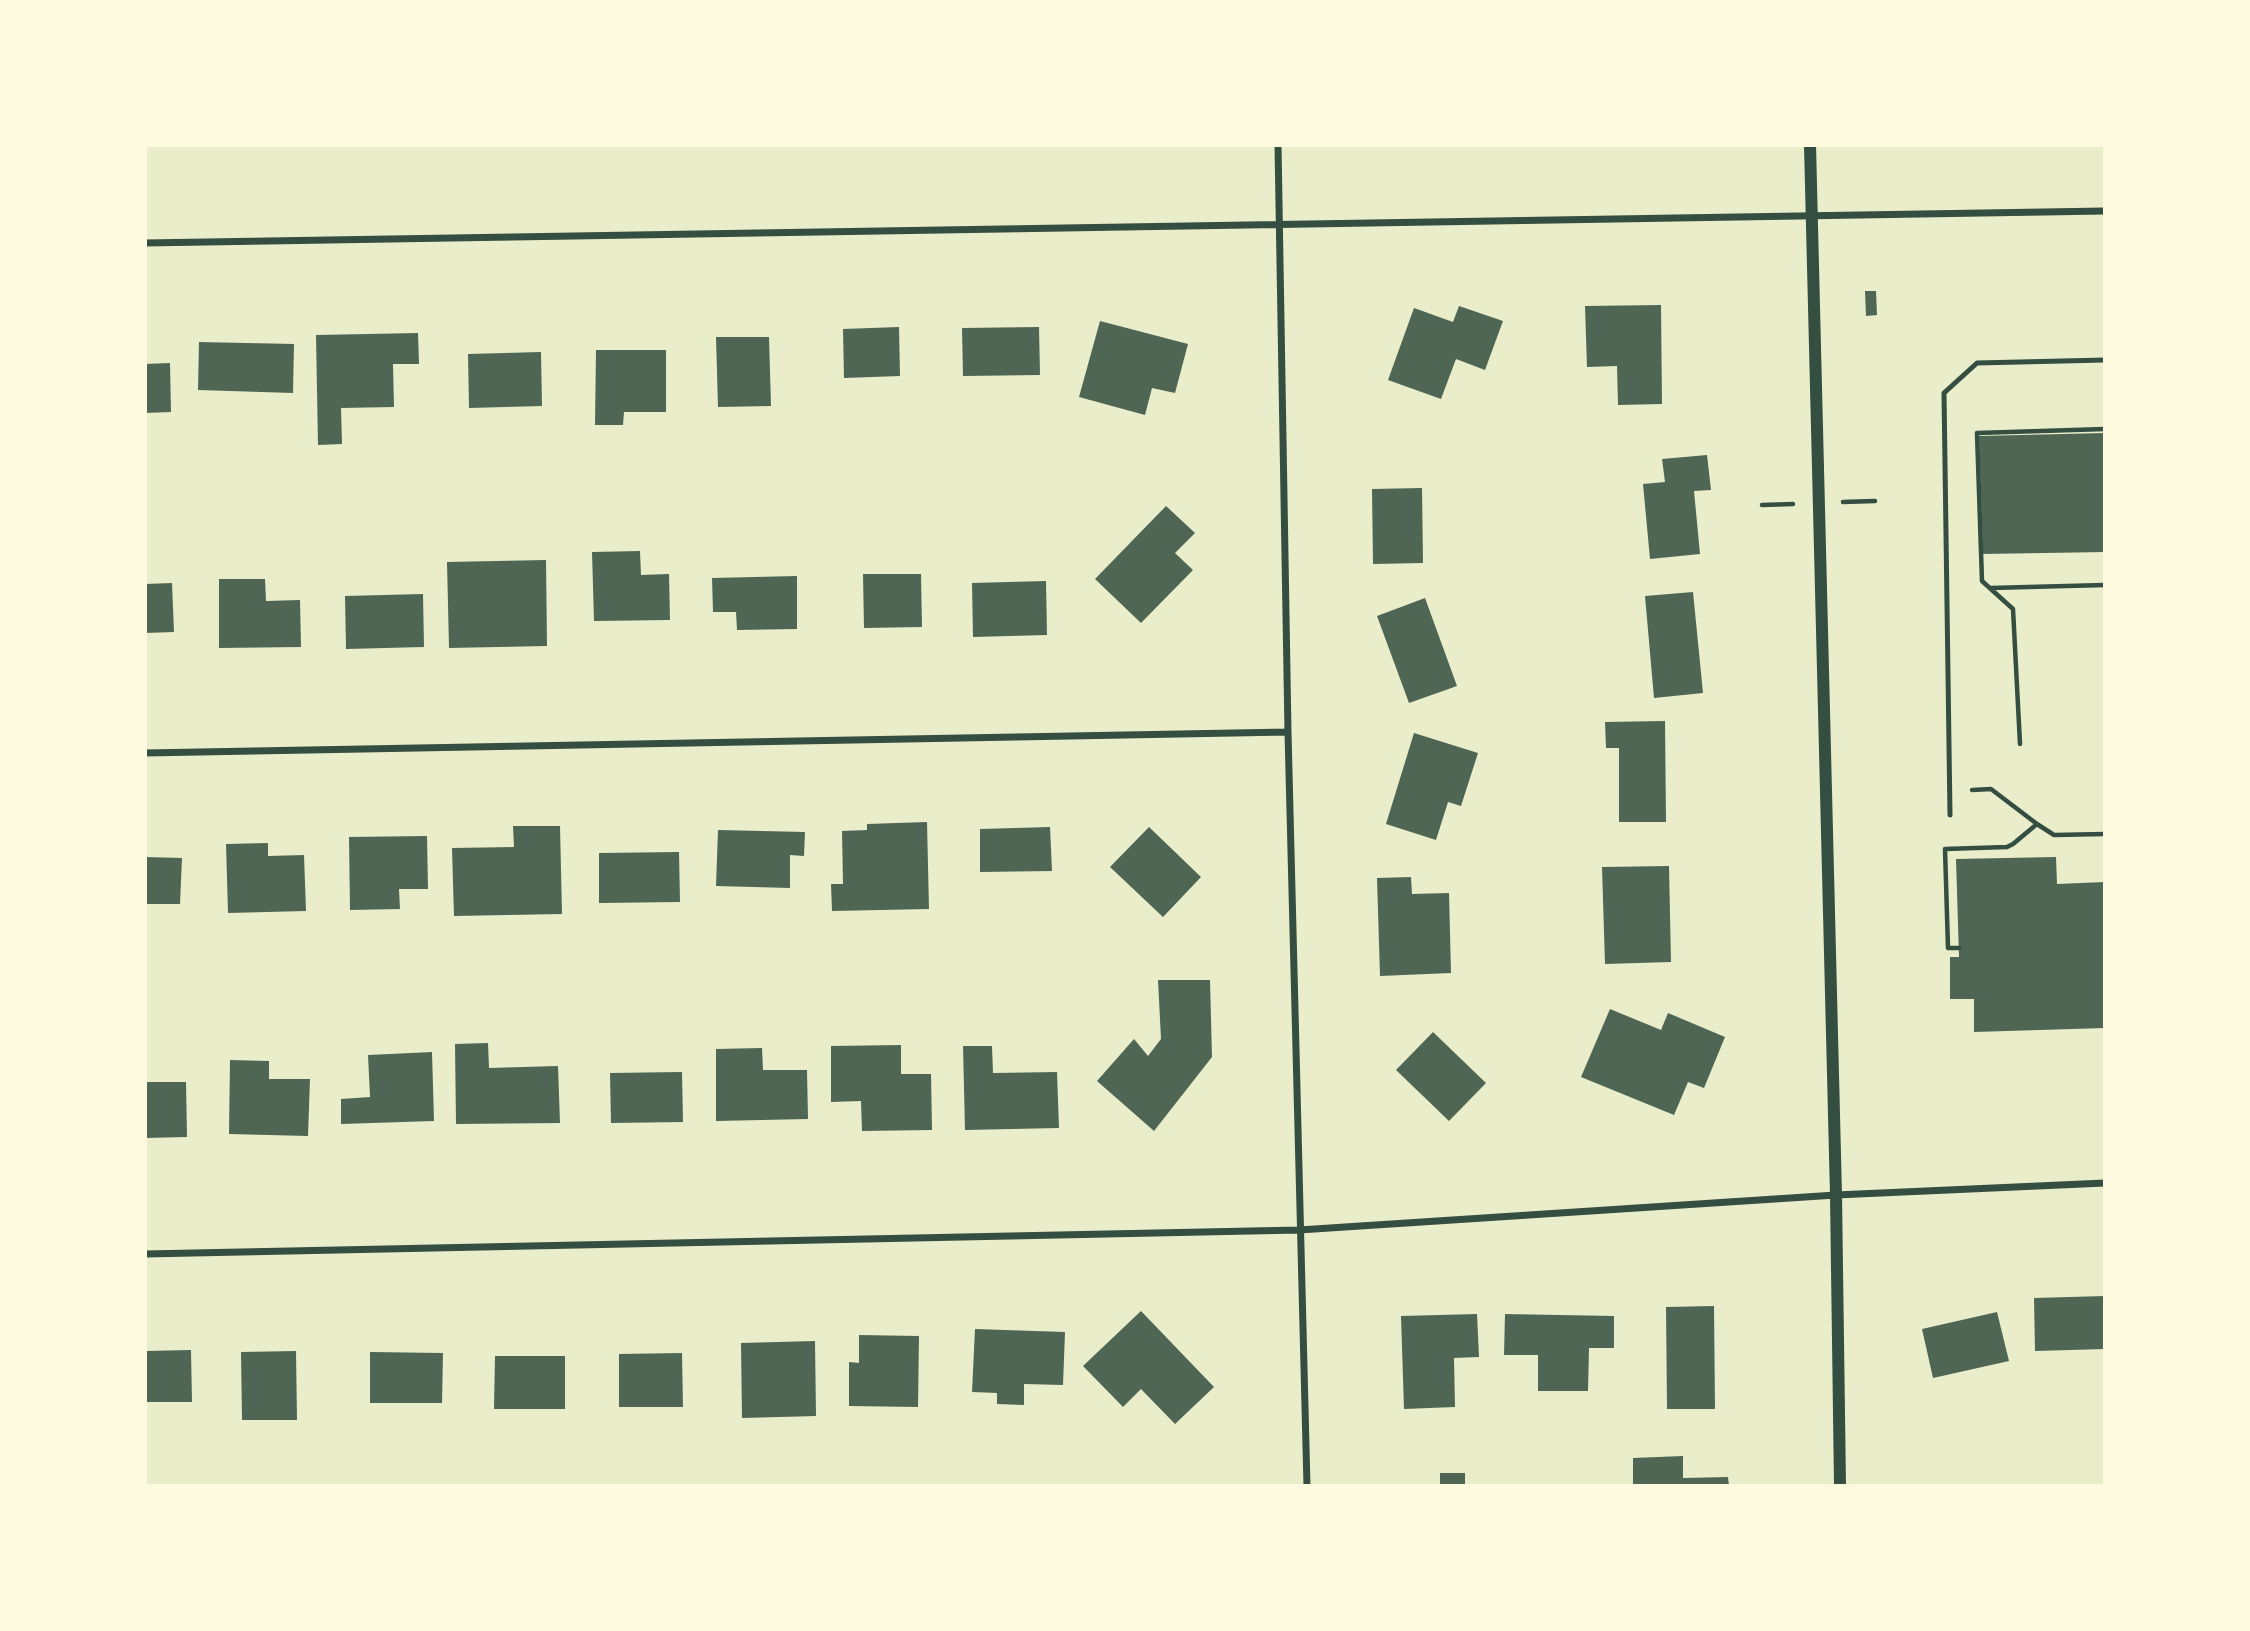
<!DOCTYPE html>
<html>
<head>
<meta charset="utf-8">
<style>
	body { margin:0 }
	#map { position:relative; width:2250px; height:1631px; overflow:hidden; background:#e9edc9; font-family:Helvetica,sans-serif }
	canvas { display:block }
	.frame { position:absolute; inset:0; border:147px solid #fefae0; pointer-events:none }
</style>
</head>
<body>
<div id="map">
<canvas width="2250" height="1631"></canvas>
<div class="frame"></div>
</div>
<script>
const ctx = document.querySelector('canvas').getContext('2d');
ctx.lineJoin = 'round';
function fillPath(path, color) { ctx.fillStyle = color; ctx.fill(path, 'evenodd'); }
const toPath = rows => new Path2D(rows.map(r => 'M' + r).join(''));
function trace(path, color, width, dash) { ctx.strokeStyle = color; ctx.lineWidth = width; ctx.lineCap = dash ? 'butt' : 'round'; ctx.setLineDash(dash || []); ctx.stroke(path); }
fillPath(toPath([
	[1865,291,1876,291,1877,315,1866,316],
	[1661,305,1662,404,1618,405,1617,366,1587,367,1585,306],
	[1459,306,1503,321,1485,370,1456,359,1441,399,1388,380,1414,308,1453,322],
	[1100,321,1188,344,1175,393,1152,388,1145,415,1079,397],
	[899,327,900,376,844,378,843,329],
	[1039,327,1040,375,963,376,962,328],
	[418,333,419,364,393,364,394,407,341,408,342,444,318,445,316,335],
	[716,337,769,337,771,406,718,407],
	[199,342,294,344,293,393,198,390],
	[596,350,666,350,666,412,624,412,623,425,595,425],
	[541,352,542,406,469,408,468,354],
	[170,363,171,412,145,413,145,364],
	[2105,433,2105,552,1983,554,1979,436],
	[1707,455,1711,490,1694,491,1700,554,1650,559,1643,484,1665,482,1662,459],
	[1422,488,1423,563,1373,564,1372,489],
	[1166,506,1195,533,1175,553,1193,570,1141,623,1095,579],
	[640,551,641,575,669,574,670,620,594,621,592,552],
	[546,560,547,646,449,648,447,562],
	[863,574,921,574,922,627,864,628],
	[797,576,797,629,737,630,736,612,713,612,712,578],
	[219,579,265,579,266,601,300,600,301,647,219,648],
	[1046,581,1047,635,973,637,972,583],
	[172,583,174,632,145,633,145,584],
	[1693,592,1703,693,1654,698,1645,596],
	[423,594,424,647,346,649,345,596],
	[1425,598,1457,686,1409,703,1377,616],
	[1665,721,1666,822,1619,822,1619,748,1606,748,1605,722],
	[1414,733,1478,753,1461,806,1448,802,1436,840,1386,824],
	[927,822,929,909,832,911,831,884,843,884,842,831,867,830,867,824],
	[513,826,560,826,562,914,454,916,452,848,514,847],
	[1050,827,1052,871,980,872,980,829],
	[1149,827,1201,877,1163,917,1110,867],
	[718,830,805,832,804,856,790,855,790,888,716,886],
	[427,836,428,889,399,889,400,909,350,910,349,837],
	[268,843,268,856,304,855,306,911,228,913,226,844],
	[679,852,680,902,599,903,599,853],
	[145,857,182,858,180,904,145,904],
	[2056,857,2057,884,2105,882,2105,1028,1974,1032,1974,999,1950,999,1950,957,1959,957,1956,859],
	[1669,866,1671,962,1605,964,1602,867],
	[1411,877,1412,894,1449,893,1451,973,1380,976,1377,878],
	[1158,980,1210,980,1212,1057,1154,1131,1097,1081,1134,1039,1148,1056,1161,1039],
	[1610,1009,1661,1030,1668,1013,1725,1037,1704,1088,1688,1082,1674,1115,1581,1077],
	[1433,1032,1486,1083,1449,1121,1396,1070],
	[488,1043,489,1068,558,1066,560,1123,456,1124,455,1044],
	[901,1045,901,1074,931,1074,932,1130,862,1131,861,1101,831,1102,831,1046],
	[963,1046,992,1046,993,1073,1057,1072,1059,1128,965,1130],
	[762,1048,763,1070,807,1070,808,1119,716,1121,716,1049],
	[432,1052,434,1121,341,1124,341,1099,370,1097,368,1055],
	[230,1060,269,1061,269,1079,310,1079,308,1136,229,1134],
	[682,1072,683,1122,611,1123,610,1073],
	[145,1082,186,1082,187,1137,145,1138],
	[2105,1296,2105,1349,2035,1351,2034,1298],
	[1714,1306,1715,1409,1667,1409,1666,1307],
	[1141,1311,1214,1387,1175,1424,1141,1389,1123,1407,1083,1366],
	[1997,1312,2009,1361,1933,1378,1922,1329],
	[1477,1314,1479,1357,1454,1358,1455,1407,1404,1409,1401,1316],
	[1505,1314,1614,1316,1614,1348,1589,1348,1588,1391,1538,1391,1538,1355,1504,1355],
	[975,1329,1065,1332,1063,1385,1024,1384,1024,1405,997,1404,997,1393,972,1392],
	[859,1335,919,1336,918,1407,849,1406,849,1362,859,1363],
	[815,1341,816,1416,742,1418,741,1343],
	[191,1350,192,1402,145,1402,145,1351],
	[296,1351,297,1420,242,1420,241,1352],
	[370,1352,443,1353,442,1403,370,1403],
	[682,1353,683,1407,619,1407,619,1354],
	[495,1356,565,1356,565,1409,494,1409],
	[1683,1456,1683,1478,1728,1477,1729,1486,1633,1486,1633,1458],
	[1440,1473,1465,1473,1465,1486,1440,1486]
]), '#4f6655');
trace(toPath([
	[1843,502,1875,501],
	[1762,505,1793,504],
	[1990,588,2105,585],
	[2020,744,2013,609,1982,581,1977,433,2105,429],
	[1972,790,1991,789,2037,824],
	[1959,948,1948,948,1945,849,2007,847,2013,844,2037,824,2054,835,2105,834]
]), '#344e41', 4.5);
trace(toPath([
	[1950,815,1944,393,1977,363,2105,360]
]), '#344e41', 5);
trace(toPath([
	[1278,145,1288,732,1307,1486],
	[145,243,2105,211],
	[145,753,1288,732],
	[145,1254,1299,1230,1836,1195,2105,1183]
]), '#344e41', 7);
trace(toPath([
	[1810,145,1836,1195,1840,1486]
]), '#344e41', 12);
</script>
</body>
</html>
